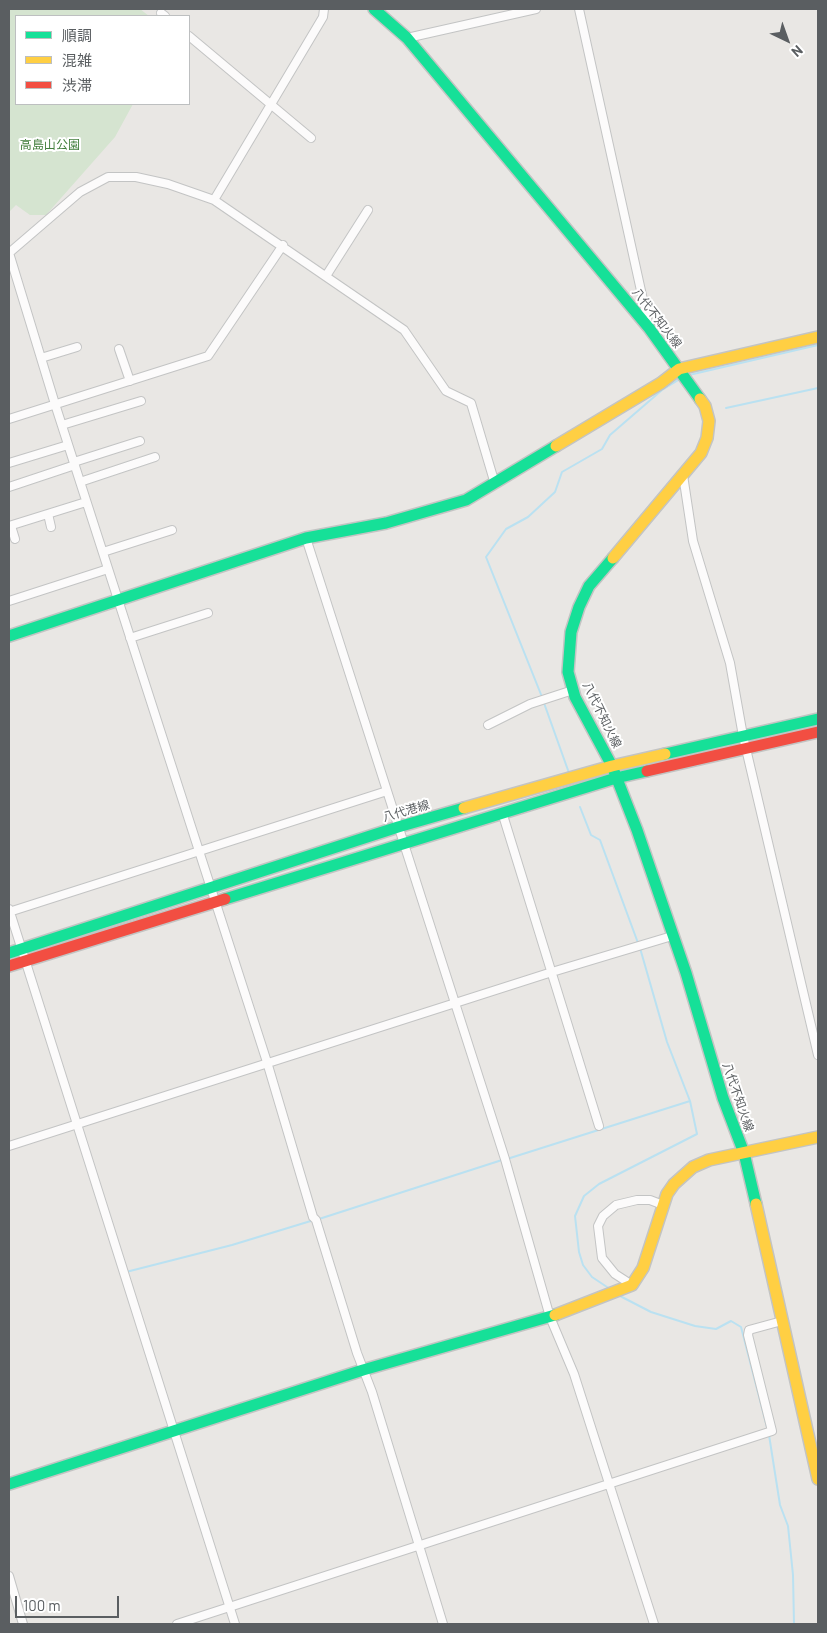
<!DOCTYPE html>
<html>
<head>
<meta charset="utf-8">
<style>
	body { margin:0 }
	#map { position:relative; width:827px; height:1633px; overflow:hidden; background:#e9e7e4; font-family:Barlow,"Noto Sans JP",sans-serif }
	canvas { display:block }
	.frame { position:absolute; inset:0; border:10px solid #5a5e61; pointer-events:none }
	.legend { position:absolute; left:15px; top:15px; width:175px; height:90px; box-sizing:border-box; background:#fff; border:1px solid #bdbfc0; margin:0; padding:6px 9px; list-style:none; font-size:15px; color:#5a5e61 }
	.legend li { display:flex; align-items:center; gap:10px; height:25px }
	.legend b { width:25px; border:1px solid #bdbfc0 }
	.north { position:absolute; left:762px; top:15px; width:50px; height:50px; -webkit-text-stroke:4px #fff; paint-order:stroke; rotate:138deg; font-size:14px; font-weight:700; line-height:20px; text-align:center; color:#5a5e61 }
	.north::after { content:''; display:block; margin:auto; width:18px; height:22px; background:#5a5e61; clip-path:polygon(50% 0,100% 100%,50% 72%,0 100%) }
	.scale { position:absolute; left:15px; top:1596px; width:104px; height:22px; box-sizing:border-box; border:2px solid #5a5e61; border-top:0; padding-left:6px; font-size:15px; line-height:18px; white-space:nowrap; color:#5a5e61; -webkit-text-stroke:4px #fff; paint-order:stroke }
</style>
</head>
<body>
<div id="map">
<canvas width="827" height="1633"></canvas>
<div class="frame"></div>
<ul class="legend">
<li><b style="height:6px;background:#16e098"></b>順調</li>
<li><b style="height:6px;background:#ffcf43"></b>混雑</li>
<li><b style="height:6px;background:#f24e42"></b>渋滞</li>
</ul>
<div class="north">N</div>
<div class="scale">100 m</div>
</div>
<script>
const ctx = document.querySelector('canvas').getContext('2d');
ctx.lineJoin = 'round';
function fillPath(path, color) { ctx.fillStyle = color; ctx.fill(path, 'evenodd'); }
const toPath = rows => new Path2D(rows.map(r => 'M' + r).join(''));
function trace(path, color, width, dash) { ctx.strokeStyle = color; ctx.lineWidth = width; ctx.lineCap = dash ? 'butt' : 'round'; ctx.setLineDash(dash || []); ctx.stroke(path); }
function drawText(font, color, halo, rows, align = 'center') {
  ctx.font = font + ' Barlow,"Noto Sans JP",sans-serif'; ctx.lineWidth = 4; ctx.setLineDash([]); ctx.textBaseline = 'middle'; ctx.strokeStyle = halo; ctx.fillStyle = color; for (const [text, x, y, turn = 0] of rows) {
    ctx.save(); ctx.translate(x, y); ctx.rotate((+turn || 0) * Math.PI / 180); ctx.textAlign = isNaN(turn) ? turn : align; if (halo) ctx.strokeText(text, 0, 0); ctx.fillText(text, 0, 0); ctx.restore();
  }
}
fillPath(toPath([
	[9,9,140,9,149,16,16,16,16,104,133,104,115,137,46,215,30,215,16,205,9,212]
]), '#d5e4d0');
trace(toPath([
	[689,375,818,345],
	[726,408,818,388],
	[542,697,486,557,506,529,528,517,555,492,562,472,602,449,610,435,662,390,680,379],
	[544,703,569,773],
	[580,807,591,835,600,840,638,943],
	[507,1159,690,1101],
	[319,1219,502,1160],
	[126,1272,232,1245,314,1220],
	[610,1289,592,1277,583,1265,579,1252,575,1216,584,1196,599,1184,697,1134,690,1101,667,1042,640,948],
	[620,1296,651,1312,695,1326,716,1329,731,1321,741,1327,768,1431],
	[769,1435,780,1505,788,1526,793,1575,794,1624]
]), '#bae1f1', 2);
const street = toPath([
	[579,9,649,327],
	[161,13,165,16],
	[189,36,311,138],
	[407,38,536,9],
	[214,200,323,17,324,9],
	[9,253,55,404,267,1062,313,1217,316,1220,357,1353,372,1392,443,1624],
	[9,253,80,192,108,177,136,177,168,184,214,200,404,330,446,391,471,403,495,484],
	[326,276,368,210],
	[119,349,130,381],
	[41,358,77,347],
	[9,419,208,356,283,245],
	[62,425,141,401],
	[74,462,140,441],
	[9,463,68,445],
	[683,475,693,541,730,663,743,736,818,1055],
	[80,482,155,457],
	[9,487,75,465],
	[48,514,51,527],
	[9,526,86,502],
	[11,526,15,539],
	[306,538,505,1159,550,1317,574,1374,654,1624],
	[103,552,172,530],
	[9,601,108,569],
	[130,638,208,613],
	[488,725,530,704,573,690],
	[502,812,599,1126],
	[9,909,235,1624],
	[9,912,387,791],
	[9,1146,552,972,672,936],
	[632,1285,615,1274,602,1258,598,1226,603,1216,616,1205,637,1200,650,1200,663,1205],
	[9,1576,23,1624],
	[177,1624,772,1431,748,1335,749,1330,782,1321]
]);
const fast = toPath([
	[374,9,407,38,649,328,700,399],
	[613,558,589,586,579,607,571,632,568,672,575,697,612,766,637,830,686,973,723,1098,744,1153,756,1204],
	[9,636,306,538,386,523,466,500,556,446],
	[665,754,818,719],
	[225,899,616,778,647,771],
	[9,953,398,827,464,808],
	[9,1484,363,1370,555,1315]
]);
const slow = toPath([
	[556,446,661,383,679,369,818,337],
	[613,558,701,453,707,438,709,421,705,406,700,399],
	[464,808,612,766,665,754],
	[756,1204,818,1479],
	[555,1315,632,1285,643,1268,667,1194,674,1184,693,1167,709,1160,818,1137]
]);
const jam = toPath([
	[647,771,818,732],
	[9,966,225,899]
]);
trace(street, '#c3c4c4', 10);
trace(fast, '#c3c4c3', 14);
trace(slow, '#c3c4c3', 14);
trace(jam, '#c3c4c3', 14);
trace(street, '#fcfbfb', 8);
trace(fast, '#16e098', 11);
trace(slow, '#ffcf43', 11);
trace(jam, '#f24e42', 11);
drawText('12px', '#417e3c', '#fff', [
	["高島山公園",50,145]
]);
drawText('12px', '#5a5e61', '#fff', [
	["八代不知火線",657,318,52],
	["八代不知火線",602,715,64],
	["八代港線",406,811,-16],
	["八代不知火線",738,1097,71]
]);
</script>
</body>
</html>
